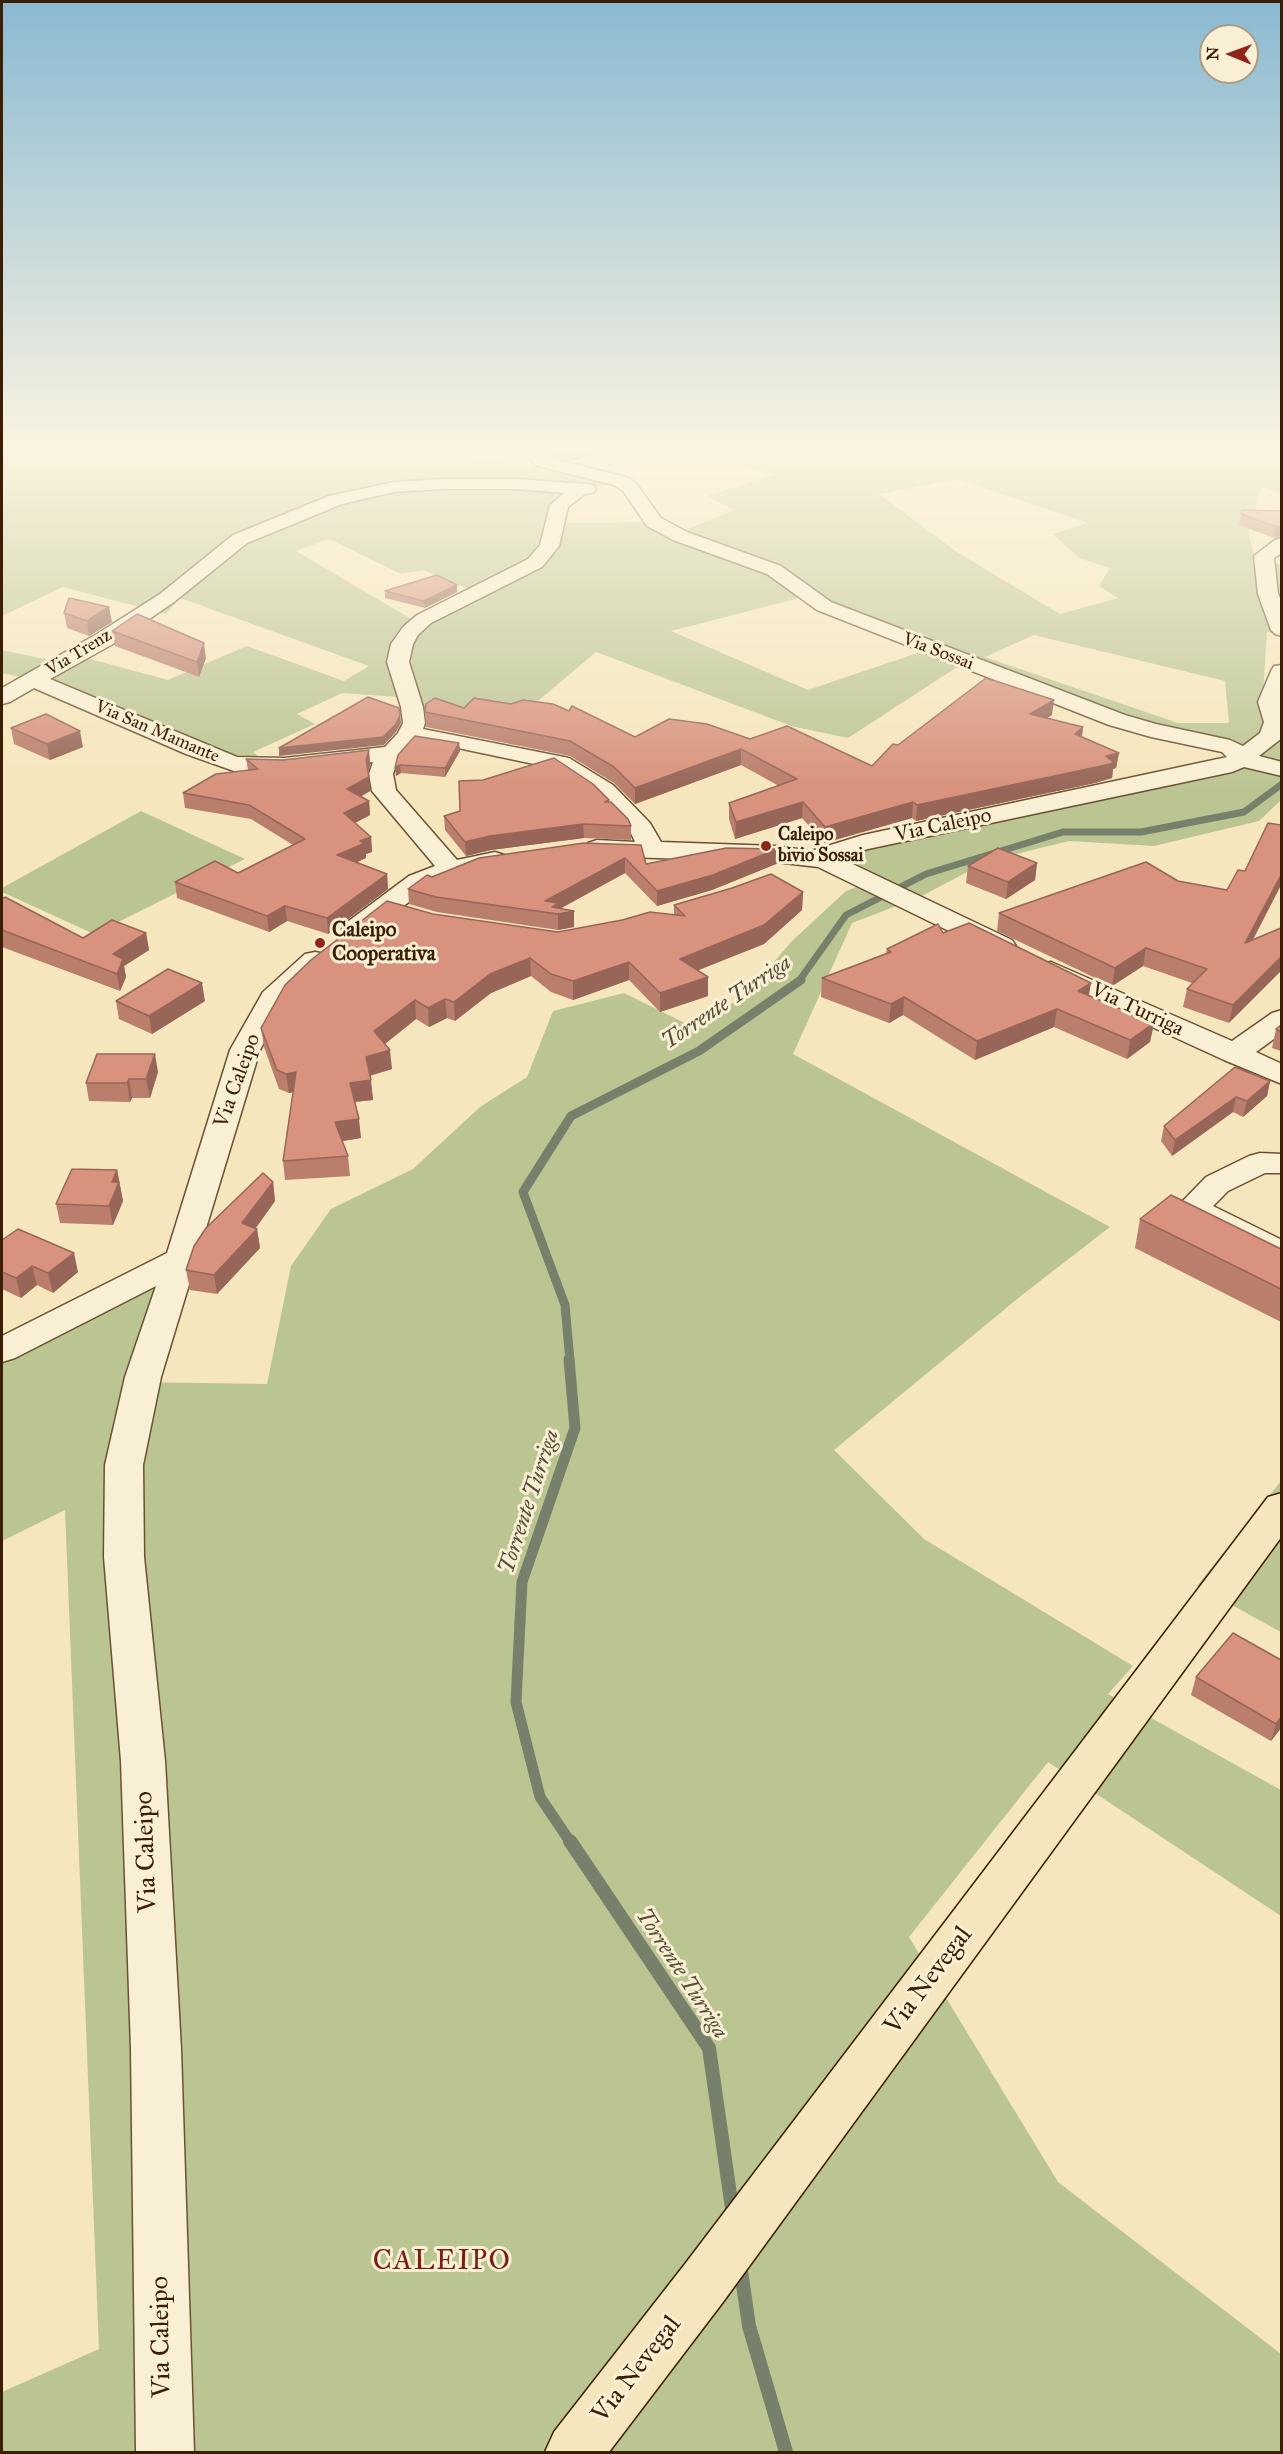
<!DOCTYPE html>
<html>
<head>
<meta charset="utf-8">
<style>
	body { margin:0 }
	#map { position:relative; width:1283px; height:2454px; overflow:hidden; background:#f6e6bd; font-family:"IM FELL Great Primer",serif }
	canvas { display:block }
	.frame { position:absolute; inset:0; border:3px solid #3b1f04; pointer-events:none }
	.north { position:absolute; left:1199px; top:24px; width:60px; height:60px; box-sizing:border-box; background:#f9efd4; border:2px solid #ad9c81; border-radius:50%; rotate:271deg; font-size:16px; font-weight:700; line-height:24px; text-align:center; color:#3b1f04 }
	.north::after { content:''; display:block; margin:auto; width:21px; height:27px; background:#8f2418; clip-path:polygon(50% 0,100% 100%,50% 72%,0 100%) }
</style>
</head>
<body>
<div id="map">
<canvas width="1283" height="2454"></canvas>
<div class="frame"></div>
<div class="north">N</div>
</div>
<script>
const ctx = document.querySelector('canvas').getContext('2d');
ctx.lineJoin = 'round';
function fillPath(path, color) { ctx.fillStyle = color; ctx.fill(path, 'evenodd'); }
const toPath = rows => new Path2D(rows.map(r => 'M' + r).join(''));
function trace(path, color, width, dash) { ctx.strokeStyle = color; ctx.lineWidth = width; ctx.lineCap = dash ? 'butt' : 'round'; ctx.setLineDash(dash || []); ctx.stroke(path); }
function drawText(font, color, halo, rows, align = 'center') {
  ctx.font = font + ' "IM FELL Great Primer",serif'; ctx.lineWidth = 6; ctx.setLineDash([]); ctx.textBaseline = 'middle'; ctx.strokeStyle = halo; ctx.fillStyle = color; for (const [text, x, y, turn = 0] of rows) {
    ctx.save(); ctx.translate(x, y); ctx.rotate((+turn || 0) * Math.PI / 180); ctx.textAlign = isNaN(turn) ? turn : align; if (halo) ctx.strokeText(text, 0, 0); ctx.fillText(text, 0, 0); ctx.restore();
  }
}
fillPath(toPath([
	[2,447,465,447,481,449,475,459,528,467,545,465,623,486,588,486,569,502,562,523,661,522,681,532,734,510,707,496,773,475,691,447,1281,447,1281,493,1262,487,1248,533,1255,556,1281,565,1281,633,1267,632,1263,693,1281,699,1281,800,1259,821,1154,846,1069,841,988,861,920,897,852,923,793,1054,1110,1227,1022,1295,834,1450,924,1539,1133,1666,1108,1694,1281,1790,1281,1916,1048,1762,909,1937,1058,2182,1281,2354,1281,2452,2,2452,2,2392,99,2349,65,1510,2,1541,2,1348,24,1333,164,1260,136,1382,267,1384,291,1266,331,1209,413,1169,480,1107,527,1077,553,1011,624,993,695,1028,746,994,792,941,846,891,875,880,826,857,1235,757,1230,743,1167,732,968,660,848,738,791,726,596,652,539,700,499,710,412,707,412,698,342,693,297,714,315,724,253,752,259,757,220,767,34,680,2,673,2,650,63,663,79,656,168,680,247,646,344,681,369,666,180,598,166,614,63,587,2,616],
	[957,479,1088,523,1053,534,1079,558,1110,568,1099,586,1118,598,1060,614,957,552,879,494],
	[329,539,401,574,423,570,473,591,413,620,296,551],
	[815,594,932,648,808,690,671,631],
	[1034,635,1225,681,1229,723,1178,723,985,657],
	[141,811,245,859,94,934,2,892,2,888],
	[1281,1481,1281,1632,1197,1586]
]), '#bbc592');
trace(toPath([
	[799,981,846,915,926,874,1063,832,1141,832,1244,812,1282,784]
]), '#76806b', 7);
trace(toPath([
	[570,1361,565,1305,523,1192,571,1116,699,1051,801,980]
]), '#76806b', 9);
trace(toPath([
	[569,1359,575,1428,522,1582,516,1702,540,1797,571,1843]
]), '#76806b', 11);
trace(toPath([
	[570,1841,709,2048,733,2215],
	[740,2264,749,2326,786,2452]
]), '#76806b', 14);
const minor = toPath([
	[528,447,544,447,544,453,550,458,626,477,636,483,661,518,687,532,781,566,831,602,1125,715,1156,724,1230,740,1243,746,1260,733,1264,722,1258,702,1271,671,1274,666,1282,665,1282,738,1259,756,1282,762,1282,776,1244,767,1232,772,868,849,840,858,1012,940,1016,946,1012,952,1002,954,992,952,818,867,776,862,597,856,588,853,584,848,588,843,597,840,635,842,630,831,595,795,553,768,434,743,415,742,397,762,393,774,396,790,457,860,495,852,504,855,508,860,504,865,458,875,427,888,366,935,356,937,346,935,342,929,346,923,409,876,435,866,372,791,369,774,373,762,284,772,234,771,186,754,34,688,10,702,2,704,2,688,97,634,160,594,233,535,329,496,394,482,442,479,516,479,587,484,593,485,596,489,593,493,585,494,568,507,559,546,542,567,431,623,418,635,413,644,409,662,423,707,425,723,423,729,569,758,613,785,650,823,661,842,776,846,811,851,863,835,1227,757,1222,752,1151,737,1109,725,817,610,767,574,673,540,647,526,623,491,614,485,538,466,526,455,528,447],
	[442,489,516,489,564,493,550,505,540,545,528,559,417,615,403,627,391,644,387,662,401,707,403,723,398,733,385,747,284,758,237,757,50,679,113,644,174,602,247,543,342,504,394,492,442,489],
	[1282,538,1282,553,1274,558,1278,594,1282,602,1282,636,1275,634,1271,630,1258,594,1254,556,1275,540,1282,538],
	[315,952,325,954,329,960,285,1002,260,1050,161,1377,143,1465,144,1557,165,1761,181,2049,194,2452,136,2452,131,2049,121,1761,104,1557,105,1465,125,1377,156,1286,15,1358,2,1362,2,1336,167,1253,230,1050,263,992,305,954,315,952],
	[1051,962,1232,1041,1272,1013,1282,1010,1282,1033,1256,1052,1282,1064,1282,1084,1224,1060,1041,976,1037,970,1041,964,1051,962],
	[1260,1153,1282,1154,1282,1173,1265,1173,1228,1191,1213,1206,1282,1240,1282,1264,1270,1261,1180,1215,1176,1208,1206,1177,1249,1156,1260,1153]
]);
const major = toPath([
	[1282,1493,1282,1536,723,2302,609,2452,545,2452,554,2432,685,2264,1268,1497,1282,1493]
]);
trace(minor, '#6a5132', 3);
trace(major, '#3b1f04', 3);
fillPath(minor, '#f9efd4');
fillPath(major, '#f6e6bd');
fillPath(toPath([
	[485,447,527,447,525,451,515,453],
	[545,447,656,447,637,456,619,449,572,461,551,456,546,452],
	[1242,510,1281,511,1281,537,1274,538,1239,525],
	[385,591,457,592,425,608,385,598],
	[64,613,112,622,89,636,67,628],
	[112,631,206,658,199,677,115,646],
	[511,704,569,711,635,737,750,739,872,766,898,745,1052,715,1047,718,1083,727,1082,737,1119,753,1116,768,1113,769,1112,778,1095,783,916,821,912,818,824,843,802,818,735,839,729,819,729,803,779,786,741,765,635,804,614,783,570,756,426,727,425,712,464,708],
	[11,728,83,747,50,760,14,744],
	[459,743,460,751,445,777,401,773,396,776,398,755],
	[369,750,370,765,368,772,370,791,361,796,369,801,370,815,355,823,371,837,372,852,366,854,366,858,357,862,387,874,388,889,328,934,287,921,269,932,177,898,175,882,238,873,293,845,251,819,185,808,183,793,248,770,246,759,283,760],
	[609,802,631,826,631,840,584,838,491,850,466,856,445,830,444,816],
	[584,843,646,864,776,864,712,890,657,906,625,873,560,909,574,927,558,930,437,912,409,904,408,889,432,877],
	[1037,863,1035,880,1006,899,966,883,968,866],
	[1178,881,1227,890,1281,885,1253,940,1229,1023,1183,1007,1187,989,1192,983,1143,966,1112,986,997,931,999,913],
	[803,892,802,910,764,944,697,970,708,996,660,1012,629,980,573,1000,551,992,531,976,491,993,455,1021,447,1018,429,1027,416,1019,385,1044,392,1069,370,1076,373,1100,355,1102,361,1138,342,1141,348,1156,350,1176,285,1180,283,1161,293,1092,289,1093,279,1089,264,1047,261,1028,433,914,558,932,674,915,674,905],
	[2,899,83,938,146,933,149,950,124,966,126,977,120,991,2,947],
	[943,933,1154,1023,1150,1042,1127,1059,1054,1027,975,1060,903,1015,889,1023,821,997,822,978,886,953,887,949],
	[116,1001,205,1001,152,1034,119,1019],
	[1281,1025,1281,1051,1272,1048,1276,1029],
	[158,1072,150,1098,132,1098,130,1102,89,1101,86,1083],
	[1270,1081,1267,1096,1243,1117,1233,1112,1172,1156,1161,1141,1164,1126],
	[117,1170,123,1201,113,1225,60,1223,56,1204],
	[273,1182,275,1201,256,1228,257,1229,260,1248,217,1294,190,1290,186,1270],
	[1140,1219,1281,1249,1281,1322,1135,1248],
	[2,1240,78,1272,53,1293,37,1285,21,1298,2,1289],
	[1233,1633,1281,1728,1271,1741,1191,1695,1196,1677]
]), '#ba7e6c');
fillPath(toPath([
	[515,447,527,447,525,451,515,453],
	[581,447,619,447,619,449,572,461,571,449],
	[637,447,656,447,637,456],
	[1281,526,1281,537,1274,538,1276,527],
	[457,585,457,592,425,608,424,601],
	[109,607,112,622,89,636,87,621],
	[204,643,206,658,199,677,197,662],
	[1054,700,1052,715,1029,729,1030,714],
	[400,715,401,723,396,732,384,745,279,756,279,748],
	[1083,727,1081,742,1075,734],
	[80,731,83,747,50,760,47,744],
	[459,743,460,751,445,777,445,768],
	[741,749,741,765,635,804,635,788],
	[369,750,370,765,367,774,366,760],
	[1119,753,1116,768,1113,769,1112,778,1095,783,916,821,917,805],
	[400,765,401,773,396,776,395,768],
	[369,777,370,791,349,804,347,789],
	[369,801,370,815,345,828,344,813],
	[803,802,802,818,735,839,736,822],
	[913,802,912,818,824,843,825,827],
	[583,824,584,838,491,850,466,856,465,842,490,836],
	[371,837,372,852,366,854,366,858,339,870,337,855,360,841],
	[777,849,776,864,712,890,657,906,657,891],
	[625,858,625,873,559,909,574,911,574,927,558,930,558,914,545,901],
	[1037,863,1035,880,1006,899,1008,882],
	[387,874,388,889,328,934,327,918],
	[1281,875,1281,885,1242,960,1245,943],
	[803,892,802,910,764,944,679,978,680,959],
	[285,906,287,921,269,932,267,916],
	[146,933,149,950,124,966,126,977,120,991,113,954],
	[1146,948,1143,966,1112,986,1115,968],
	[1281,957,1281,971,1229,1023,1233,1005],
	[530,958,531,976,491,993,455,1021,454,1002,490,974],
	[629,962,629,980,573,1000,573,981],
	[708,977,708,996,660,1012,660,993],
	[202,983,205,1001,152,1034,149,1016],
	[1091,983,1088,1001,1078,991],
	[904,997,903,1015,889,1023,891,1004],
	[445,999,447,1018,429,1027,428,1008],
	[415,1000,416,1019,376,1051,374,1031],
	[1057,1009,1054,1027,975,1060,977,1041],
	[1154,1023,1150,1042,1127,1059,1130,1040],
	[390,1050,392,1069,368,1076,366,1057],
	[155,1054,158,1072,150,1098,146,1079],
	[296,1072,298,1091,289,1093,286,1074],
	[129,1079,132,1098,130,1102,127,1083],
	[371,1080,373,1100,352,1102,350,1083],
	[1270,1081,1267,1096,1243,1117,1247,1101],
	[1236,1097,1233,1112,1172,1156,1175,1140],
	[359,1119,361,1138,337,1142,335,1122],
	[117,1170,123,1201,113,1225,109,1206,112,1182],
	[273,1182,275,1201,249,1237,257,1229,260,1248,217,1294,214,1275,242,1223],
	[74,1253,78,1272,53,1293,48,1273],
	[32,1266,37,1285,21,1298,16,1278],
	[1281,1717,1281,1728,1271,1741,1276,1724]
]), '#976658');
const building = toPath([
	[561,447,581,447,571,449,561,447],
	[1242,510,1281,511,1281,526,1276,527,1241,514,1242,510],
	[437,575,457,585,424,601,385,591,437,575],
	[69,598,109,607,87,621,64,613,69,598],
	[137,614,204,643,197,662,112,631,137,614],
	[986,678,1054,700,1030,714,1083,727,1075,734,1119,753,1106,756,1114,763,1097,767,917,805,913,802,825,827,803,802,736,822,729,803,797,779,741,749,635,788,614,767,570,741,425,712,426,704,435,698,464,708,474,698,511,704,523,700,553,704,569,711,572,706,635,737,669,719,707,724,750,739,787,726,872,766,893,744,898,745,986,678],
	[368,697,399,708,400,715,396,724,383,737,279,748,368,697],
	[46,714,80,731,47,744,11,728,46,714],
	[415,736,459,743,445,768,400,765,395,768,398,755,415,736],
	[369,750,366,760,369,777,347,789,369,801,344,813,371,837,360,841,365,843,337,855,387,874,327,918,285,906,267,916,175,882,215,861,238,873,305,839,249,805,183,793,216,774,258,769,246,759,283,760,369,750],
	[554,758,593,784,609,800,605,802,611,802,628,819,631,826,583,824,490,836,465,842,444,816,460,811,459,781,483,780,554,758],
	[1268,823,1281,825,1281,875,1245,943,1281,928,1281,957,1233,1005,1187,989,1207,969,1146,948,1115,968,999,913,1146,862,1178,881,1227,890,1238,870,1245,871,1268,823],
	[584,843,641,845,646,864,726,848,777,849,713,875,657,891,625,858,545,901,559,903,552,907,574,911,558,914,436,897,408,889,427,875,432,877,479,858,584,843],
	[998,848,1037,863,1008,882,968,866,998,848],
	[771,874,803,892,764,925,680,959,708,977,660,993,629,962,573,981,551,974,530,958,490,974,454,1002,445,999,428,1008,415,1000,374,1031,390,1050,366,1057,371,1080,350,1083,359,1119,335,1122,348,1156,283,1161,296,1072,286,1074,277,1070,261,1028,285,985,311,960,387,901,433,914,558,932,622,920,650,912,685,916,674,905,732,888,771,874],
	[5,897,83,938,112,920,146,933,113,954,123,959,117,974,2,930,2,899,5,897],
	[969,923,1091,983,1078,991,1154,1023,1130,1040,1057,1009,977,1041,904,997,891,1004,822,978,891,952,887,949,938,924,943,933,969,923],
	[168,969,202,983,149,1016,116,1001,168,969],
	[1281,1025,1281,1032,1276,1029,1281,1025],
	[97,1054,155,1054,146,1079,129,1079,127,1083,86,1083,97,1054],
	[1235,1067,1270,1081,1247,1101,1236,1097,1175,1140,1164,1126,1235,1067],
	[72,1169,117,1170,112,1182,119,1182,109,1206,56,1204,72,1169],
	[263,1173,273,1182,242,1223,257,1229,214,1275,186,1270,194,1246,206,1228,263,1173],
	[1171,1195,1281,1249,1281,1289,1140,1219,1171,1195],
	[18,1229,74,1253,48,1273,32,1266,16,1278,2,1272,2,1240,18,1229],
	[1233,1633,1281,1660,1281,1717,1276,1724,1196,1677,1233,1633]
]);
fillPath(building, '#d8927d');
trace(building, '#976658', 1.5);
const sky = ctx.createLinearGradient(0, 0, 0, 790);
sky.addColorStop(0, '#8ab9d2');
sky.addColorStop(0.57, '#fbf4e1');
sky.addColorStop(1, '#fbf4e100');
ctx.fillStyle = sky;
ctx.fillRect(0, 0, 1283, 790);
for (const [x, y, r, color] of [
	[766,846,6,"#8f2418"],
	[320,943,6,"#8f2418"]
]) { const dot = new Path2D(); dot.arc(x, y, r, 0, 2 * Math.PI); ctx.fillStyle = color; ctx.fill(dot); trace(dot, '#f9efd4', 2); }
drawText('18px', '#3b1f04', '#f9efd4', [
	["Via Sossai",938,652,21],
	["Via Trenz",79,653,-31],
	["Via San Mamante",157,732,23]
]);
drawText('bold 18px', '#3b1f04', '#f9efd4', [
	["Caleipo",778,836],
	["bivio Sossai",778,857]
], 'left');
drawText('21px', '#3b1f04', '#f9efd4', [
	["Via Caleipo",943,826,-12],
	["Via Turriga",1137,1010,25],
	["Via Caleipo",238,1081,-70]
]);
drawText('bold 21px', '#3b1f04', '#f9efd4', [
	["Caleipo",332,931],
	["Cooperativa",332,955]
], 'left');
drawText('italic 22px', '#584f38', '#f9efd4', [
	["Torrente Turriga",727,1003,-34],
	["Torrente Turriga",530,1502,-72],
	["Torrente Turriga",681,1974,57]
]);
drawText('26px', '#3b1f04', '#f9efd4', [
	["Via Caleipo",147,1852,-92],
	["Via Nevegal",929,1981,-53],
	["Via Caleipo",162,2337,-91],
	["Via Nevegal",637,2370,-52]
]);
ctx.letterSpacing = '1.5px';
drawText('28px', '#7a1f14', '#f9efd4', [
	["CALEIPO",442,2262]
]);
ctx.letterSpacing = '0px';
</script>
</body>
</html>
